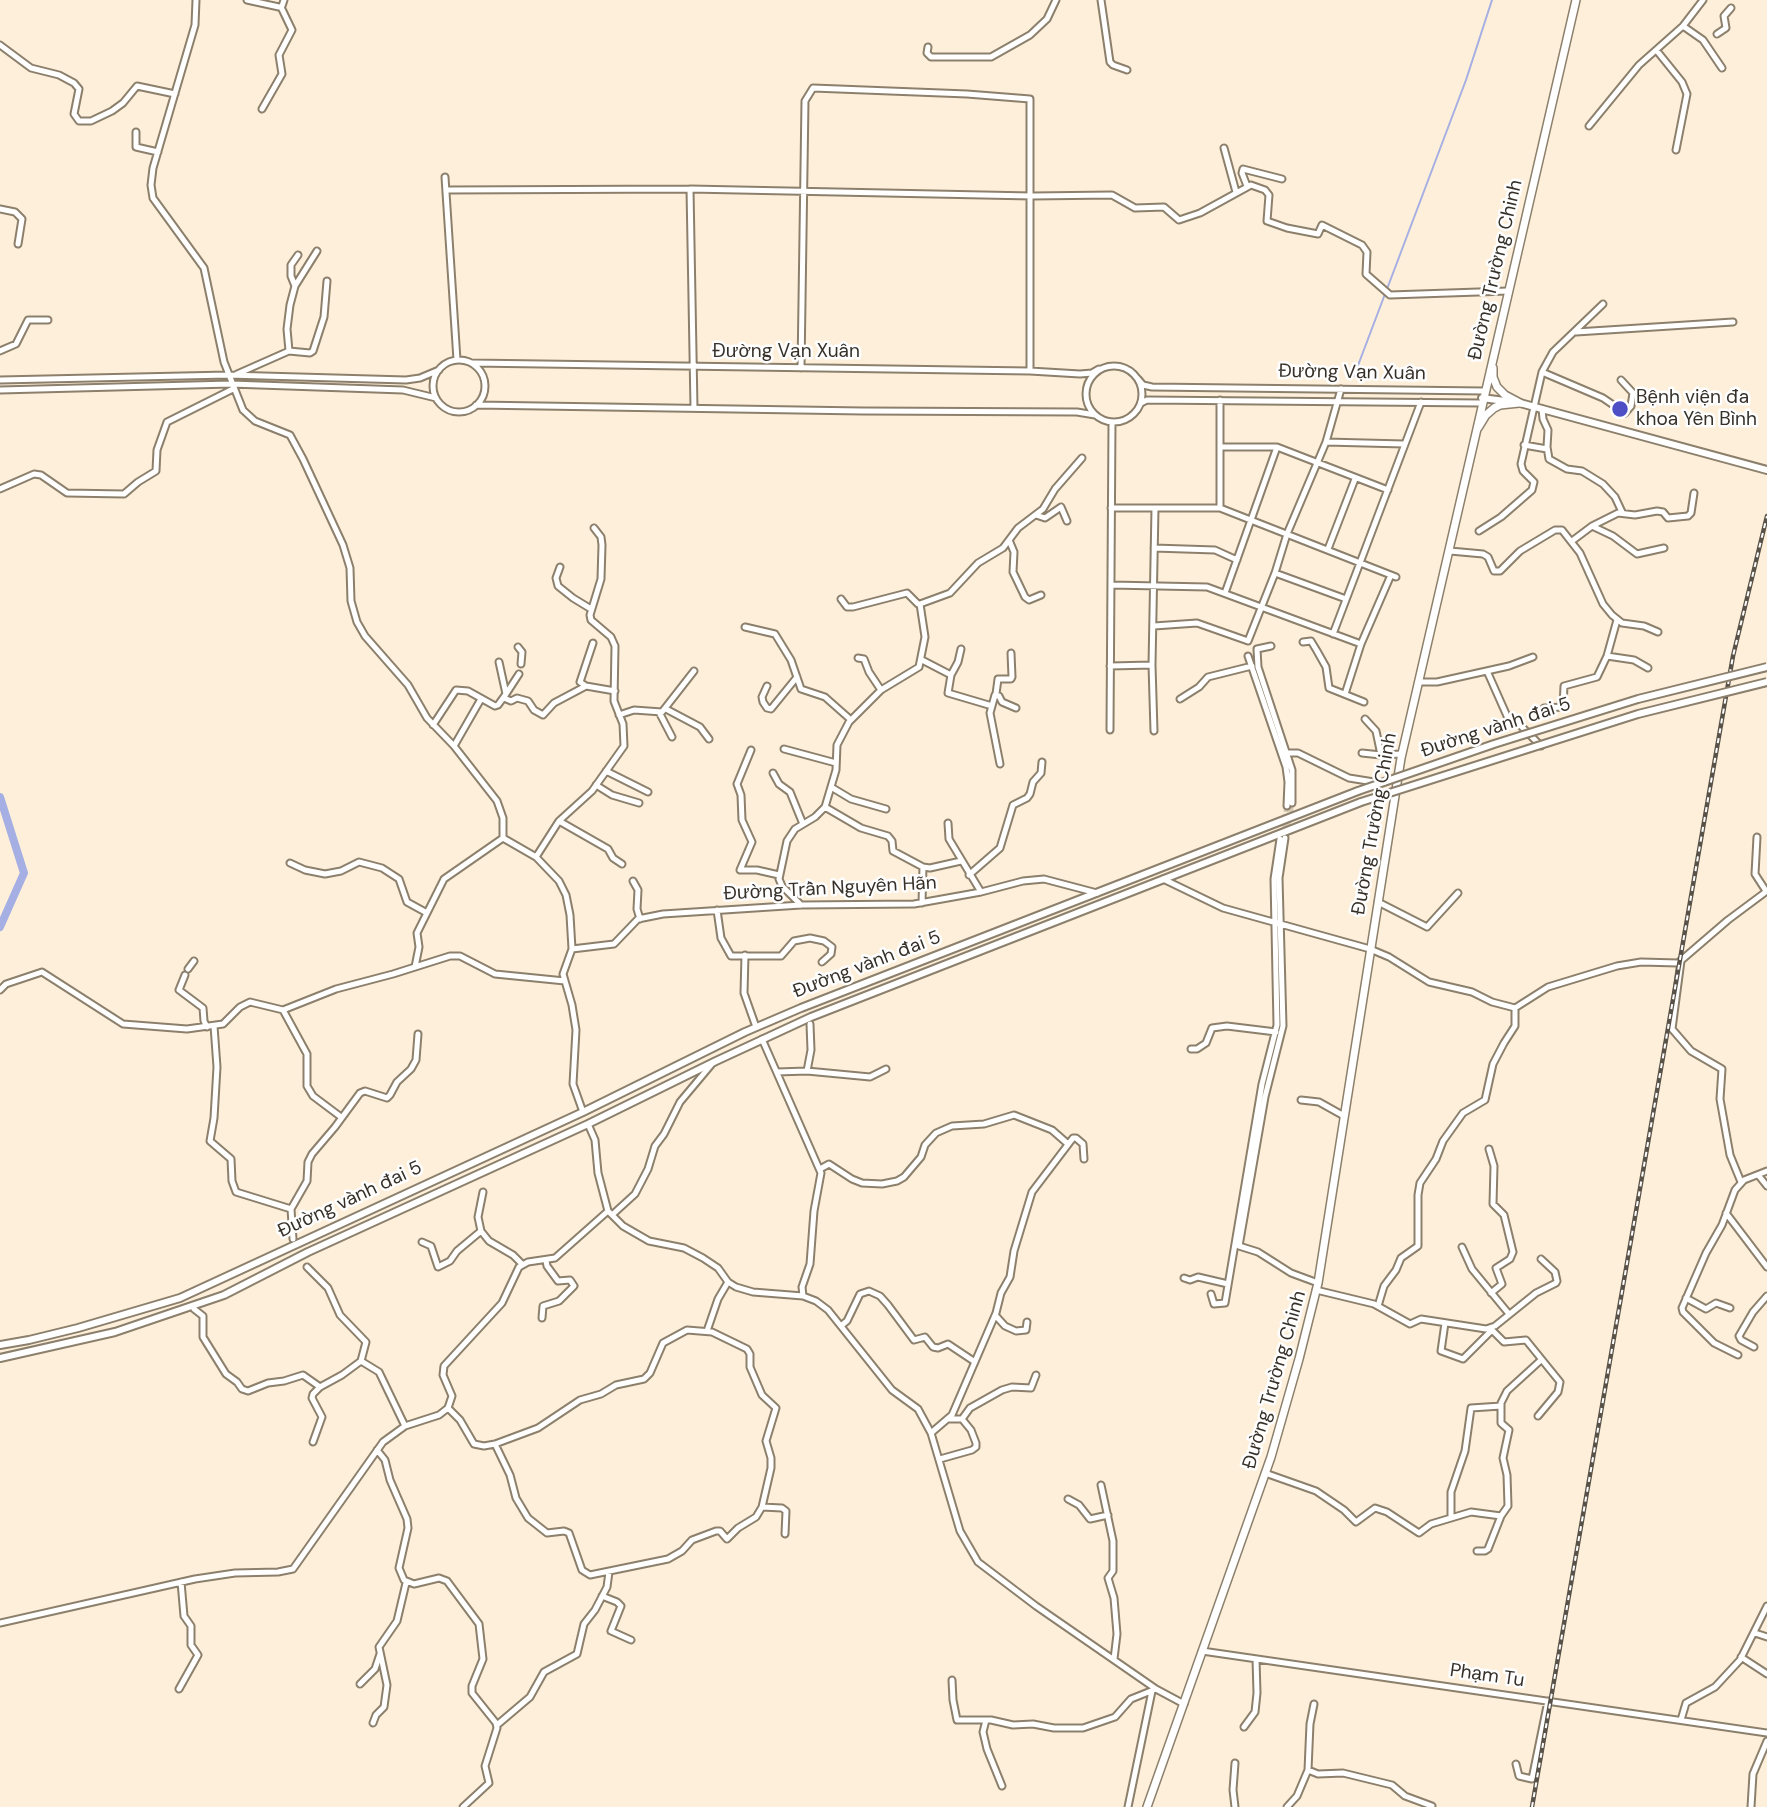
<!DOCTYPE html>
<html>
<head>
<meta charset="utf-8">
<style>
	body { margin:0 }
	canvas { display:block; background:#fdefda }
</style>
</head>
<body>
<canvas width="1767" height="1807"></canvas>
<script>
const ctx = document.querySelector('canvas').getContext('2d');
ctx.lineJoin = 'round';
const toPath = rows => new Path2D(rows.map(r => 'M' + r).join(''));
function trace(path, color, width, dash) { ctx.strokeStyle = color; ctx.lineWidth = width; ctx.lineCap = dash ? 'butt' : 'round'; ctx.setLineDash(dash || []); ctx.stroke(path); }
function drawText(font, color, halo, rows, align = 'center') {
  ctx.font = font + ' "DM Sans",sans-serif'; ctx.lineWidth = 5; ctx.setLineDash([]); ctx.textBaseline = 'middle'; ctx.strokeStyle = halo; ctx.fillStyle = color; for (const [text, x, y, turn = 0] of rows) {
    ctx.save(); ctx.translate(x, y); ctx.rotate((+turn || 0) * Math.PI / 180); ctx.textAlign = isNaN(turn) ? turn : align; if (halo) ctx.strokeText(text, 0, 0); ctx.fillText(text, 0, 0); ctx.restore();
  }
}
trace(toPath([
	[1387,289,1466,80,1492,0],
	[1354,376,1385,294]
]), '#a6afe3', 2);
trace(toPath([
	[0,797,24,873,0,927]
]), '#a6afe3', 8);
trace(toPath([
	[1281,834,1287,806],
	[1286,834,1292,803]
]), '#d5c9b6', 5, [5, 2.5]);
const minor = toPath([
	[196,0,195,25,153,168,151,185,153,198,204,268,224,362,243,410,255,421,290,435,303,459,343,545,350,568,351,601,357,622,365,636,408,685,427,718,454,746,497,801,503,818,503,838,536,857,559,881,566,895,570,915,572,949,563,974,572,1005,576,1030,573,1084,583,1112],
	[247,0,279,7,282,6,284,0],
	[1101,0,1110,62,1113,65,1127,70],
	[1683,26,1703,40,1722,68],
	[1717,34,1726,28,1724,16,1731,8],
	[0,45,31,68,59,75,74,83,79,89,74,114,79,121,91,121,112,111,123,103,137,86,175,94],
	[928,47,927,53,931,57,991,57,1030,35,1047,19,1056,0],
	[1657,51,1682,82,1687,94,1676,150],
	[262,109,282,74,279,55,292,30,281,7],
	[1589,126,1639,65,1683,26,1703,0],
	[136,132,136,147,158,152],
	[1224,148,1236,192],
	[445,177,457,360],
	[1247,186,1242,173,1243,169,1282,179],
	[690,189,694,408],
	[446,190,690,189,1032,196,1112,195,1135,208,1164,207,1179,220,1200,213,1251,185,1265,190,1269,195,1267,221,1287,228,1318,234,1322,225,1362,245,1367,252,1366,274,1390,295,1508,291],
	[0,209,15,212,22,219,18,244],
	[295,286,291,276,291,265,298,255],
	[1576,332,1733,322],
	[0,351,16,344,28,320,48,320],
	[289,351,287,329,290,305,295,286,317,251],
	'433 386a26 26 0 1 1 52 0a26 26 0 1 1-52 0Z',
	[472,363,1030,371,1080,374,1092,373,1099,369],
	'1086 394a28 28 0 1 1 56 0a28 28 0 1 1-56 0Z',
	[801,368,805,101,813,88,967,94,1030,99,1030,371],
	[1542,372,1603,398,1625,413,1631,406,1633,393,1621,380],
	[237,374,289,351,310,353,313,351,324,317,327,281],
	[1138,379,1143,385,1152,387,1484,391],
	[0,380,228,375,406,380,420,378,439,370],
	[0,390,231,384,403,390,436,398],
	[1141,403,1147,400,1481,403],
	[476,405,863,411,1077,412,1095,415],
	[1542,409,1543,419,1548,430,1547,447,1549,459,1567,469,1582,471,1603,484,1615,497,1622,512],
	[1326,442,1404,444],
	[1524,445,1547,449],
	[1221,447,1277,447,1388,490],
	[0,489,34,474,41,475,67,493,124,494,138,482,156,471,157,450,167,422,233,389],
	[1111,508,1220,508,1396,577],
	[1220,508,1220,400],
	[1036,515,1045,518,1061,507,1067,521],
	[1592,526,1613,536,1637,554,1664,548],
	[1479,531,1501,517,1532,490,1534,482,1523,471,1521,464,1542,372,1553,352,1603,304],
	[1009,540,1014,552,1013,572,1025,597,1029,600,1041,595],
	[1572,541,1592,526,1618,513,1635,515,1657,511,1663,512,1668,518,1688,516,1691,513,1694,493],
	[1154,548,1215,550,1237,560],
	[1328,549,1355,479],
	[1450,551,1483,554,1488,557,1494,571,1500,571,1520,551,1555,530,1562,530,1580,553,1603,604,1612,615,1622,623,1644,626,1658,632],
	[560,567,556,578,558,586,573,598,591,609],
	[1275,573,1346,599],
	[1111,585,1207,587,1361,644],
	[1225,593,1277,447],
	[920,604,950,593,978,563,1003,548,1018,528,1043,509,1055,489,1082,458],
	[1154,626,1197,623,1248,641,1275,573,1287,534,1326,442,1341,389],
	[745,627,775,634,791,660,801,689,825,697,851,720],
	[1333,634,1421,402],
	[1303,642,1311,641,1317,651,1326,667,1329,688,1364,702],
	[593,643,580,682,586,686,615,691],
	[1271,646,1257,649,1258,667,1292,770,1292,803],
	[518,647,522,652,521,664],
	[961,649,958,662,951,675,948,693,992,706],
	[1248,656,1286,767,1288,782,1287,806],
	[1607,656,1634,660,1648,668],
	[858,658,864,659,869,672,881,690],
	[922,660,951,675],
	[1110,666,1152,665],
	[1487,671,1507,716,1516,721,1541,746],
	[1419,682,1437,682,1509,666,1533,657],
	[767,686,762,697,763,702,767,708,771,709,797,677],
	[506,694,519,674],
	[996,694,998,679,1011,679,1012,677,1011,653],
	[1345,694,1361,644,1391,575],
	[504,698,511,701,517,698,528,701,534,710,543,715,554,703,586,686],
	[1180,699,1199,687,1208,677,1252,666],
	[1544,708,1563,707,1564,686,1597,677,1607,656,1617,620],
	[666,709,700,727,709,739],
	[659,712,672,737],
	[619,715,634,710,662,712,694,671],
	[1365,719,1376,731,1381,755],
	[433,725,456,690,468,691,495,706,498,705,506,694,499,662],
	[1110,730,1112,422],
	[1154,731,1152,665,1155,508],
	[454,746,481,699],
	[784,749,836,763],
	[751,750,737,784,741,795,742,820,752,842,740,870,757,870,779,875],
	[1287,753,1298,753,1349,778,1374,782],
	[1362,753,1381,755,1402,754],
	[1000,764,990,713,995,695,999,696,1002,702,1016,708],
	[606,771,648,792],
	[773,773,779,784,790,792,803,824],
	[596,785,612,795,639,803],
	[831,787,851,799,886,809],
	[825,807,861,828,888,836,892,841,893,851,923,867,930,868,961,861],
	[559,821,608,849,613,858,622,864],
	[948,823,949,839,981,892],
	[1757,837,1755,874,1766,891],
	[536,857,559,821,592,791,624,746,623,724,614,701,615,646,611,637,591,620,590,615,601,579,602,545,601,537,594,528],
	[290,863,305,870,325,874,341,871,359,862,382,868,399,879,407,902,427,913],
	[969,875,1000,848,1013,805,1027,798,1030,794,1033,782,1041,773,1042,762],
	[1163,879,1223,908,1370,949,1389,957,1429,982,1472,992,1492,1002,1515,1008,1548,987,1617,966,1641,962,1678,963,1728,920,1767,891],
	[633,881,638,890,637,909,640,919],
	[1378,902,1427,927,1458,893],
	[922,903,923,867],
	[801,905,782,886,779,879,787,841,795,829,815,817,825,807,836,770,837,745,849,722,881,690,919,667,925,637,920,604,918,604,907,593,853,607,847,607,841,599],
	[717,910,721,938,731,956,781,956,794,941,810,938,824,941,832,947,831,954,822,962],
	[572,949,614,944,638,919,663,914,801,905,914,904,981,892,1023,881,1044,879,1097,893],
	[745,955,744,993,756,1027],
	[1681,961,1672,1029,1691,1051,1722,1069,1720,1099,1730,1155,1741,1182],
	[415,967,419,947,417,933,444,879,503,838],
	[188,969,194,961],
	[185,975,179,990,203,1008,204,1021,207,1027],
	[0,990,6,984,42,972,123,1024,187,1029,223,1024,240,1007,250,1002,283,1010,336,989,393,974,450,956,460,956,495,974,565,981],
	[283,1010,307,1054,307,1086,313,1096,341,1117],
	[214,1026,217,1067,214,1118,210,1141,231,1159,232,1181,236,1192,291,1209],
	[762,1039,821,1173,814,1211,810,1264,802,1287,803,1296],
	[1191,1049,1197,1049,1206,1043,1212,1028,1227,1026,1276,1032],
	[807,1071,811,1050,810,1024],
	[777,1072,807,1071,870,1077,886,1069],
	[1301,1100,1319,1102,1344,1116],
	[588,1124,595,1140,598,1173,608,1211,623,1226,649,1241,684,1248,703,1258,718,1268,728,1282,736,1287,753,1292,803,1296,816,1301,828,1310,892,1390,918,1409,931,1433,960,1531,978,1562,1036,1606,1156,1689,1184,1704],
	[1489,1149,1494,1166,1493,1204,1504,1215,1513,1252,1510,1259,1496,1268,1502,1284,1491,1293],
	[820,1169,829,1164,852,1179,862,1183,882,1184,897,1181,904,1177,921,1157,925,1145,936,1133,952,1126,984,1124,1014,1115,1052,1130,1068,1144],
	[1759,1176,1767,1186],
	[483,1192,478,1217,481,1231,489,1241,513,1255,522,1264],
	[1726,1213,1767,1267],
	[612,1215,635,1194,648,1169,655,1146,664,1134,680,1102,711,1065],
	[293,1239,291,1209,307,1181,308,1162,312,1154,335,1127,360,1093,365,1091,387,1098,390,1095,397,1082,411,1069,416,1060,418,1034],
	[422,1242,431,1246,438,1267,450,1261,457,1251,481,1231],
	[1239,1246,1265,1097,1283,1026,1279,878,1285,838],
	[1239,1246,1258,1252,1291,1273,1318,1283],
	[1462,1247,1472,1269,1509,1314],
	[1541,1259,1555,1272,1557,1281],
	[307,1267,328,1288,340,1315,366,1342,361,1361,342,1375,320,1387,313,1394,312,1398,322,1417,313,1442],
	[1184,1278,1190,1280,1198,1277,1228,1284],
	[1316,1290,1374,1304,1410,1324,1421,1319,1486,1329,1495,1326,1536,1293,1556,1283],
	[1211,1294,1214,1304,1225,1303,1262,1084,1277,1025,1274,879,1280,839],
	[1686,1298,1706,1309,1716,1303,1730,1308],
	[1378,1306,1384,1286,1396,1270,1401,1258,1418,1246,1418,1195,1420,1183,1436,1159,1443,1141,1463,1113,1485,1100,1493,1064,1504,1043,1515,1026,1515,1008],
	[194,1309,203,1316,203,1337,226,1374,237,1382,242,1389,248,1391,268,1383,284,1381,303,1375,320,1387],
	[995,1315,1005,1326,1016,1331,1026,1330,1027,1322],
	[542,1318,543,1306,559,1301,574,1286,570,1280,558,1281,547,1266,546,1261],
	[1445,1323,1441,1351,1463,1359,1492,1330],
	[842,1325,847,1321,860,1294,869,1291,880,1296,888,1305,914,1340,925,1337,933,1347,938,1348,948,1344,975,1362],
	[1491,1329,1504,1342,1526,1340,1560,1382,1558,1392,1538,1416],
	[707,1331,718,1299,728,1282],
	[1754,1347,1741,1340,1739,1336,1753,1312,1767,1296],
	[1738,1355,1714,1343,1683,1312,1682,1308,1706,1253,1722,1225,1735,1190,1744,1180,1767,1171],
	[361,1361,379,1372,405,1426],
	[448,1408,460,1420,474,1444,484,1446,495,1444,538,1428,580,1400,601,1394,616,1385,644,1379,650,1373,663,1343,687,1330,712,1332,747,1349,750,1354,750,1367,762,1395,776,1408,766,1441,771,1458,771,1468,762,1507,756,1517,738,1528,727,1539,720,1531,716,1531,692,1540,682,1551,668,1559,590,1575,582,1570,569,1533,564,1531,547,1533,528,1518,516,1498,510,1475,495,1444],
	[949,1419,962,1419,970,1408,1002,1390,1012,1387,1031,1388,1036,1375],
	[931,1433,952,1415,996,1313,1001,1293,1010,1277,1014,1251,1032,1192,1073,1138,1076,1138,1083,1144,1084,1159],
	[377,1450,385,1460,390,1480,407,1519,408,1528,399,1568,404,1580,414,1584,439,1578,447,1581,479,1624,483,1659,472,1686,472,1693,496,1723,497,1728,485,1766,489,1783,463,1807],
	[940,1459,972,1450,976,1447,976,1443,971,1430,962,1419],
	[1265,1473,1316,1491,1344,1510,1356,1522,1375,1508,1387,1512,1419,1533,1431,1524,1471,1512,1501,1516],
	[1101,1485,1113,1541,1113,1571,1108,1578,1114,1598,1117,1634,1114,1659],
	[1068,1499,1079,1505,1090,1519,1108,1515],
	[762,1507,782,1508,786,1511,785,1534],
	[1451,1518,1451,1492,1465,1451,1471,1408,1501,1406],
	[1477,1551,1485,1551,1488,1549,1501,1516,1508,1506,1507,1475,1503,1458,1509,1430,1501,1423,1501,1403,1507,1391,1541,1360],
	[602,1596,617,1602,621,1606,611,1631,631,1640],
	[0,1623,195,1579,235,1573,278,1572,293,1569,383,1442,405,1426,439,1415,448,1408,452,1396,443,1375,444,1366,502,1303,519,1267,528,1262,555,1258,608,1211],
	[1755,1633,1767,1637],
	[1202,1651,1767,1733],
	[1741,1657,1767,1674],
	[952,1680,953,1700,957,1720,991,1720,1013,1725,1033,1724,1054,1728,1083,1728,1115,1717,1131,1699,1156,1689],
	[360,1684,375,1669,380,1654],
	[179,1689,198,1655,191,1645,191,1626,184,1616,181,1582],
	[986,1720,983,1732,987,1749,1002,1786],
	[1681,1720,1686,1703,1715,1687,1740,1660,1767,1606],
	[373,1723,376,1715,384,1707,387,1685,379,1647,397,1621,406,1583],
	[497,1725,530,1697,544,1672,577,1654,584,1624,595,1610,607,1587,609,1572],
	[1244,1727,1255,1712,1257,1693,1256,1659],
	[1235,1763,1233,1790,1235,1807],
	[1516,1764,1519,1776,1532,1779,1548,1701],
	[1308,1770,1318,1774,1343,1773,1392,1785,1405,1796,1432,1806],
	[1128,1807,1152,1691],
	[1287,1807,1297,1796,1308,1770,1310,1724,1314,1704],
	[1751,1807,1753,1774,1767,1741]
]);
const major = toPath([
	[1482,398,1520,403,1767,470],
	[0,1345,29,1340,78,1328,180,1298,583,1112,745,1032,801,1008,1358,791],
	[0,1358,115,1332,224,1295,308,1252,588,1124,716,1061,811,1017,1361,802]
]);
const highway = toPath([
	[1493,368,1493,377,1497,387,1505,395,1520,403],
	[1478,428,1486,415,1494,408,1500,405,1519,403],
	[1147,1807,1271,1457,1299,1359,1318,1283,1401,758,1576,0]
]);
trace(minor, '#8c806c', 9);
trace(major, '#8c806c', 10);
trace(highway, '#8c806c', 10);
trace(minor, '#fff', 5);
trace(major, '#fff', 6);
trace(highway, '#fff', 7);
const rail = toPath([
	[1532,1807,1733,656,1767,516]
]);
trace(rail, '#595248', 4.5);
trace(rail, '#fefefe', 2, [5]);
const majorBridge = toPath([
	[1358,791,1494,744,1638,699,1767,667],
	[1361,802,1638,714,1767,682]
]);
trace(majorBridge, '#8c806c', 10, []);
trace(majorBridge, '#fff', 6);
for (const [x, y, r, color] of [
	[1620,409,9,"#4e4fc5"]
]) { const dot = new Path2D(); dot.arc(x, y, r, 0, 2 * Math.PI); ctx.fillStyle = color; ctx.fill(dot); trace(dot, '#fefefe', 2.5); }
drawText('19px', '#363028', '#fefefe', [
	["Đường Trường Chinh",1496,270,-77],
	["Đường Vạn Xuân",786,352],
	["Đường Vạn Xuân",1352,373,1],
	["Đường vành đai 5",1496,728,-18],
	["Đường Trường Chinh",1375,824,-80],
	["Đường Trần Nguyên Hãn",830,889,-3],
	["Đường vành đai 5",867,965,-21],
	["Đường vành đai 5",350,1200,-25],
	["Đường Trường Chinh",1275,1380,-74],
	["Phạm Tu",1487,1676,8]
]);
drawText('19px', '#363028', '#fefefe', [
	["Bệnh viện đa",1636,398],
	["khoa Yên Bình",1636,420]
], 'left');
</script>
</body>
</html>
